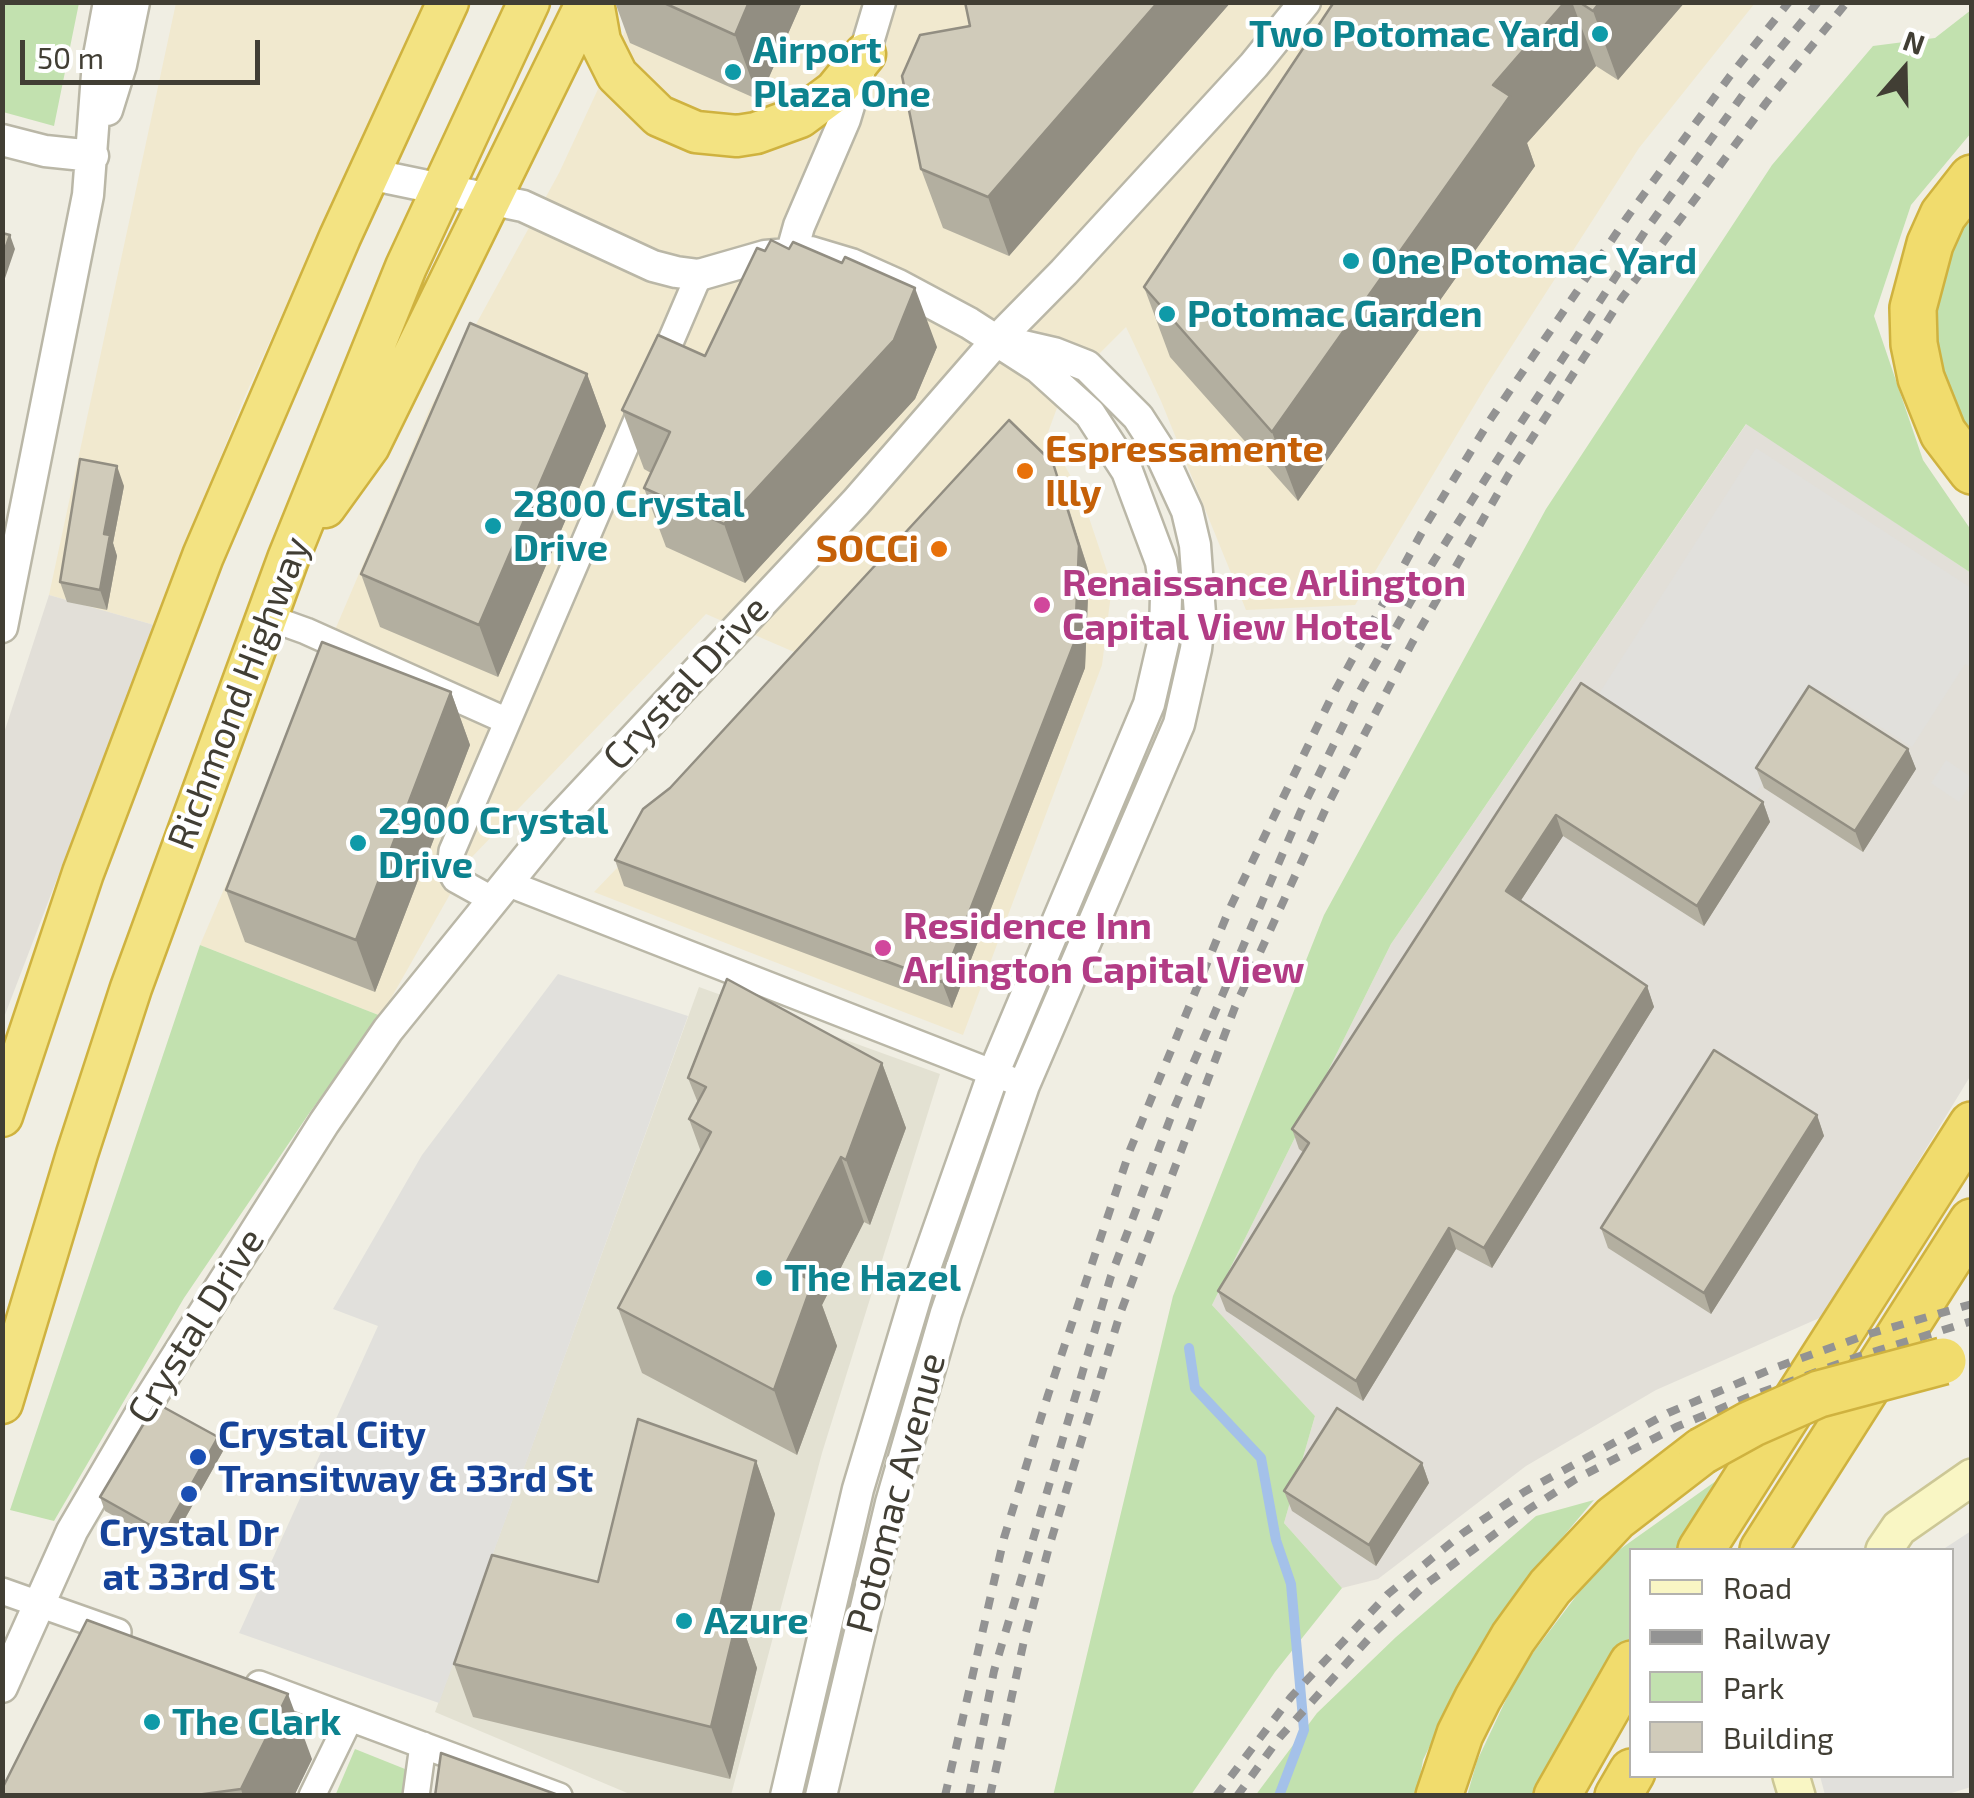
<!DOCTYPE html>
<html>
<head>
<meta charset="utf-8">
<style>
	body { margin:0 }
	#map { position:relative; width:1974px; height:1798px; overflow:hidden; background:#f0eee3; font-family:"Exo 2",sans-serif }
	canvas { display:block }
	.frame { position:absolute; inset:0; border:5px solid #413e34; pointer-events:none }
	.legend { position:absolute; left:1629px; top:1548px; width:325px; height:230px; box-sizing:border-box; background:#fff; border:2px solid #b3b2ae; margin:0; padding:12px 18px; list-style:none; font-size:30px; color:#413e34 }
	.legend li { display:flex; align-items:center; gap:20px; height:50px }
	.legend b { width:50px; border:2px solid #b3b2ae }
	.north { position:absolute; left:1854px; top:20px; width:100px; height:100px; -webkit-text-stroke:8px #fff; paint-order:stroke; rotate:20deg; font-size:28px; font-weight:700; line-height:40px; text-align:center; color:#413e34 }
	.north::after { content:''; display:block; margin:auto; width:35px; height:45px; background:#413e34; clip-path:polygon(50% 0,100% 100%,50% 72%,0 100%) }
	.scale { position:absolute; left:20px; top:40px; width:240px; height:45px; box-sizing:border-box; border:5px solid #413e34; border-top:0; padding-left:12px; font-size:30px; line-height:35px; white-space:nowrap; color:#413e34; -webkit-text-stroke:8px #fff; paint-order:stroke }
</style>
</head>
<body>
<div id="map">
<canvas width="1974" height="1798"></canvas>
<div class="frame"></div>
<ul class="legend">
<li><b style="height:12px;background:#f9f6c4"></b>Road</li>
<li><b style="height:12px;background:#939393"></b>Railway</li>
<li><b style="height:28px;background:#c2e1af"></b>Park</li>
<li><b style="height:28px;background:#d0cbba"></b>Building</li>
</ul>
<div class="north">N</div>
<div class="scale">50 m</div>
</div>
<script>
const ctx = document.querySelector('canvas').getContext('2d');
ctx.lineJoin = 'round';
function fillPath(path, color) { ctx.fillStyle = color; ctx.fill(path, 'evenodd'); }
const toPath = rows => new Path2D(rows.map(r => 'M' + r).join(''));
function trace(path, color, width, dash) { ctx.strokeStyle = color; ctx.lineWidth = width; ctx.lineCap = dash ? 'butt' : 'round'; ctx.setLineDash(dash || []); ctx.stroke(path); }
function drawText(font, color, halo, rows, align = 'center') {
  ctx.font = font + ' "Exo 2",sans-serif'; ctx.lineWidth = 8; ctx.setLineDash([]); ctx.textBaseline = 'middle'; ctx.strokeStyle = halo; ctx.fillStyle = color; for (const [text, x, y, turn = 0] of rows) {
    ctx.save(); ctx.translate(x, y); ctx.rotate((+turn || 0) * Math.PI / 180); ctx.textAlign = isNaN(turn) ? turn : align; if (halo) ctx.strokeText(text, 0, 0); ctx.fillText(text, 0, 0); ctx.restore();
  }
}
fillPath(toPath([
	[699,987,940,1074,822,1453,731,1795,632,1795,435,1712]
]), '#e3e1d2');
fillPath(toPath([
	[1325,2,1389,26,1410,3,1755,3,1639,148,1486,386,1355,605,1246,610,1161,401,1126,327,1064,389,1047,435,1081,494,1112,586,1102,665,963,1035,594,892,815,661,706,614,470,859,381,1016,200,945,430,408,559,173,638,3],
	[176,3,424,3,244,398,154,625,49,595]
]), '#f1e9cf');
fillPath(toPath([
	[1747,423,1971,573,1971,1075,1824,1316,1656,1390,1526,1466,1378,1579,1342,1588,1284,1523,1315,1416,1212,1305,1391,944],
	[49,595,154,625,3,1020,3,736]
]), '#e2dfd8');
fillPath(toPath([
	[2,3,79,3,54,126,3,112],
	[1971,10,1971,133,1911,205,1874,316,1923,460,1971,530,1971,573,1746,424,1391,944,1212,1305,1315,1416,1284,1523,1342,1588,1275,1672,1191,1795,1053,1796,1173,1296,1324,915,1546,509,1772,165,1873,46,1935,38],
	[1971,209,1971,442,1965,436,1929,342,1942,245],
	[200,945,381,1016,310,1112,184,1298,54,1521,10,1510],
	[1730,1471,1682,1550,1632,1550,1631,1636,1536,1795,1467,1796,1477,1761,1520,1670,1602,1562],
	[1594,1500,1518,1590,1471,1662,1423,1760,1417,1795,1255,1796,1317,1713,1396,1637,1536,1516],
	[355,1749,410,1771,406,1795,335,1796]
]), '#c2e1af');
fillPath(toPath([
	[1756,448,1971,588,1971,667,1965,664,1912,747,1824,691,1748,805,1593,703],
	[1946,760,1971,777,1971,783,1959,802,1931,783],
	[558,974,688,1016,439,1703,239,1633,378,1326,333,1309,422,1155],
	[1971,1531,1971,1787,1945,1795,1825,1795,1820,1776,1952,1776,1952,1550,1942,1550]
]), '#e1e0dc');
trace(toPath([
	[1189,1348,1195,1388,1261,1458,1276,1540,1291,1584,1304,1730,1279,1796]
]), '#a4c1e9', 10);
const minor = toPath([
	[267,617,306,631,507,721],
	[507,883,1024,1085],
	[493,900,455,879,450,870,452,851,699,275],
	[2,1591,118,1632],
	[259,1684,559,1796],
	[312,1796,350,1718],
	[416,1796,423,1745]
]);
const tertiary = toPath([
	[107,110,121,65,134,2],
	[2,140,45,151,93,156],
	[369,174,523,206,653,266,676,272,699,275,765,256,811,252,851,264,898,285,969,323,1039,368,1090,414,1127,471,1161,562,1166,596,1165,635,1149,704,994,1072,921,1279,858,1489,786,1796],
	[792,251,799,226,845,119,880,2],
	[2,627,88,195,98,61,109,2],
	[2,1687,72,1531,141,1413,324,1123,388,1030,558,820,856,502,997,340,1064,272,1254,65,1305,2],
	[821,1796,891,1503,946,1313,1024,1085,1179,724,1196,649,1200,614,1195,545,1187,511,1158,448,1138,417,1087,366,1054,353,1015,344]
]);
const secondary = toPath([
	[1884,1550,1899,1528,1972,1477],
	[1791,1776,1797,1796]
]);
const trunk = toPath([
	[593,2,600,41,617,75,659,116,696,132,737,136,756,133,800,117,835,91,865,54],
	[325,507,369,446,587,2],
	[2,1116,83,873,203,556,340,237,448,2],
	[2,1403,77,1154,131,988,288,559,406,267,529,2]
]);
const motorway = toPath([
	[1972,178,1943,215,1930,244,1913,308,1914,344,1921,378,1943,433,1972,471],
	[1701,1550,1972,1125],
	[1763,1550,1972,1222],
	[1439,1796,1460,1734,1478,1698,1513,1638,1550,1587,1615,1518,1702,1451],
	[1557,1796,1632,1664],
	[1618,1796,1632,1772]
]);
trace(minor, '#bab7a7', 30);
trace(tertiary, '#bab7a7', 35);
trace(secondary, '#ccc796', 40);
trace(trunk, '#cfb23f', 45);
trace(motorway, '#cfb23f', 50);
trace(minor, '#fff', 25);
trace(tertiary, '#fff', 30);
trace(secondary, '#f9f6c4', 35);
trace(trunk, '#f3e382', 40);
trace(motorway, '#f1dc6d', 45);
trace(toPath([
	[945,1796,1004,1538,1048,1395,1130,1150,1229,910,1330,700,1427,523,1490,420,1628,216,1730,76,1789,2],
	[969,1796,994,1671,1111,1276,1175,1106,1300,813,1360,691,1432,564,1513,435,1646,230,1747,89,1818,2],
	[990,1796,1025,1636,1049,1547,1120,1314,1235,1007,1327,806,1412,643,1509,474,1622,298,1766,103,1847,2],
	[1216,1796,1291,1697,1388,1594,1463,1533,1524,1492,1668,1413,1774,1368,1869,1334,1972,1304],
	[1237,1796,1280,1737,1372,1635,1426,1584,1529,1509,1576,1479,1676,1427,1746,1398,1857,1357,1972,1321]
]), '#939393', 8, [12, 12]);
const motorwayBridge = toPath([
	[1702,1451,1751,1424,1819,1394,1943,1361]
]);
trace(motorwayBridge, '#cfb23f', 50, []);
trace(motorwayBridge, '#f1dc6d', 45);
fillPath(toPath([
	[615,2,802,2,759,100,630,43],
	[1231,2,1009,256,943,228,921,169,970,26],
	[1332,2,1685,2,1618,80,1596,66,1527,143,1535,166,1298,501,1170,357,1144,287,1333,4],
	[937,347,915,399,745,583,666,547,644,488,651,473,644,469,622,410,705,356],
	[587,374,606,426,498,677,380,627,361,574],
	[124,486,113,543,117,556,107,610,67,602,60,582],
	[1063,490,1089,572,1085,668,952,1008,624,886,615,860],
	[1581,683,1763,802,1770,822,1704,926,1563,836,1521,900,1647,986,1654,1007,1492,1268,1456,1249,1363,1401,1226,1311,1218,1291,1303,1152,1299,1149,1292,1129],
	[451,692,470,745,375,992,245,942,226,890],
	[1908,749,1916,769,1863,852,1764,788,1756,768],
	[882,1063,906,1128,870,1225,864,1222,822,1305,837,1346,797,1455,642,1373,618,1308,701,1152,689,1119,698,1103,688,1078],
	[1817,1115,1824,1136,1711,1314,1608,1248,1601,1228],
	[218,1437,223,1451,169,1547,105,1511,100,1497],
	[756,1461,775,1514,745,1634,757,1668,730,1779,473,1717,454,1664,598,1582],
	[1422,1463,1429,1483,1376,1566,1292,1511,1284,1491],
	[312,1759,294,1796,2,1796]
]), '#b3afa0');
fillPath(toPath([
	[749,2,802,2,759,100,735,35],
	[1158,2,1231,2,1009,256,988,197],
	[1565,2,1572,2,1596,66,1527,143,1535,166,1298,501,1272,432,1493,85],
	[1600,2,1685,2,1618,80,1593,11],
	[10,235,15,249,2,287,2,258],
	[915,288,937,347,915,399,745,583,724,524],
	[587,374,606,426,498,677,479,625],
	[1053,463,1089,572,1085,668,952,1008,942,982],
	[117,466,124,486,113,543,117,556,107,610,100,590,104,534],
	[451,692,470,745,375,992,356,940],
	[1908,749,1916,769,1863,852,1855,831],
	[1763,802,1770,822,1704,926,1697,906],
	[1556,815,1563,836,1514,911,1506,891],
	[1647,986,1654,1007,1492,1268,1484,1248],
	[882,1063,906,1128,870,1225,846,1160],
	[1817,1115,1824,1136,1711,1314,1704,1293],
	[841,1157,864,1222,822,1305,837,1346,797,1455,774,1390,784,1267],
	[1449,1228,1456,1249,1363,1401,1356,1381],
	[218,1437,223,1451,169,1547,164,1533],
	[756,1461,775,1514,745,1634,757,1668,730,1779,711,1727,719,1611],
	[1422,1463,1429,1483,1376,1566,1369,1545],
	[288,1694,312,1759,294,1796,243,1796,241,1789]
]), '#928e82');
const building = toPath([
	[662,2,749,2,735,35,662,2],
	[965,2,1158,2,988,197,921,169,902,76,920,35,970,26,965,2],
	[1334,2,1565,2,1493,85,1510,96,1272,432,1144,287,1334,2],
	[1579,2,1600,2,1593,11,1579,2],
	[2,233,10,235,2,258,2,233],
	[771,240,789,249,793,242,842,263,845,257,915,288,894,340,724,524,644,488,670,432,622,410,658,335,705,356,757,248,765,251,771,240],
	[470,323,587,374,479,625,361,574,470,323],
	[1009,420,1053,463,1079,546,1075,641,942,982,615,860,643,809,670,788,1009,420],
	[80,459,117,466,104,534,110,535,100,590,60,582,80,459],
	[322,642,451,692,356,940,226,890,322,642],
	[1581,683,1763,802,1697,906,1556,815,1506,891,1647,986,1484,1248,1449,1228,1356,1381,1218,1291,1309,1143,1292,1129,1581,683],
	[1809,686,1908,749,1855,831,1756,768,1809,686],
	[727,979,882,1063,846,1160,841,1157,784,1267,813,1281,774,1390,618,1308,711,1132,689,1119,706,1087,688,1078,727,979],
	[1714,1050,1817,1115,1704,1293,1601,1228,1714,1050],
	[156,1403,218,1437,164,1533,100,1497,156,1403],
	[1337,1408,1422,1463,1369,1545,1284,1491,1337,1408],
	[638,1419,756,1461,719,1611,738,1615,711,1727,454,1664,492,1555,598,1582,638,1419],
	[87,1620,288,1694,241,1789,189,1796,2,1796,2,1789,87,1620],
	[441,1753,561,1796,435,1796,441,1753]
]);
fillPath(building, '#d0cbba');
trace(building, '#928e82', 2.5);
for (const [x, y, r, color] of [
	[1600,34,10,"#0f9aa8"],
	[733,72,10,"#0f9aa8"],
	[1351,261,10,"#0f9aa8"],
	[1167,314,10,"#0f9aa8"],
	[1025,471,10,"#e8710a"],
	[493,526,10,"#0f9aa8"],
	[939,549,10,"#e8710a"],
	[1042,605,10,"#d1479c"],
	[358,843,10,"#0f9aa8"],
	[883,948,10,"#d1479c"],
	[764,1278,10,"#0f9aa8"],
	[198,1457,10,"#1a4fb4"],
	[189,1494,10,"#1a4fb4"],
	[684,1621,10,"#0f9aa8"],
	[152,1722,10,"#0f9aa8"]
]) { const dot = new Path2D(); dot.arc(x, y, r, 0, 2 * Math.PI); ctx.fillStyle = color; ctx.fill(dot); trace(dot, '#fff', 4); }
drawText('bold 38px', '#0d838f', '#fff', [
	["Two Potomac Yard",1580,34,"right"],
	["Airport",753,50],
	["Plaza One",753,94],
	["One Potomac Yard",1371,261],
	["Potomac Garden",1187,314],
	["2800 Crystal",513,504],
	["Drive",513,548],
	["2900 Crystal",378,821],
	["Drive",378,865],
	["The Hazel",784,1278],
	["Azure",704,1621],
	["The Clark",172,1722]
], 'left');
drawText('bold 38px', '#c56008', '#fff', [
	["Espressamente",1045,449],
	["Illy",1045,493],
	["SOCCi",919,549,"right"]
], 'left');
drawText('bold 38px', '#b23c85', '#fff', [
	["Renaissance Arlington",1062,583],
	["Capital View Hotel",1062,627],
	["Residence Inn",903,926],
	["Arlington Capital View",903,970]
], 'left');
drawText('38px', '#413e34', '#fff', [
	["Crystal Drive",686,683,-47],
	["Richmond Highway",239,693,-69],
	["Crystal Drive",196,1326,-58],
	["Potomac Avenue",896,1493,-75]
]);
drawText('bold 38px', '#164399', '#fff', [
	["Crystal City",218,1435],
	["Transitway & 33rd St",218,1479],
	["Crystal Dr",189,1533,"center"],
	["at 33rd St",189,1577,"center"]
], 'left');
</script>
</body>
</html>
